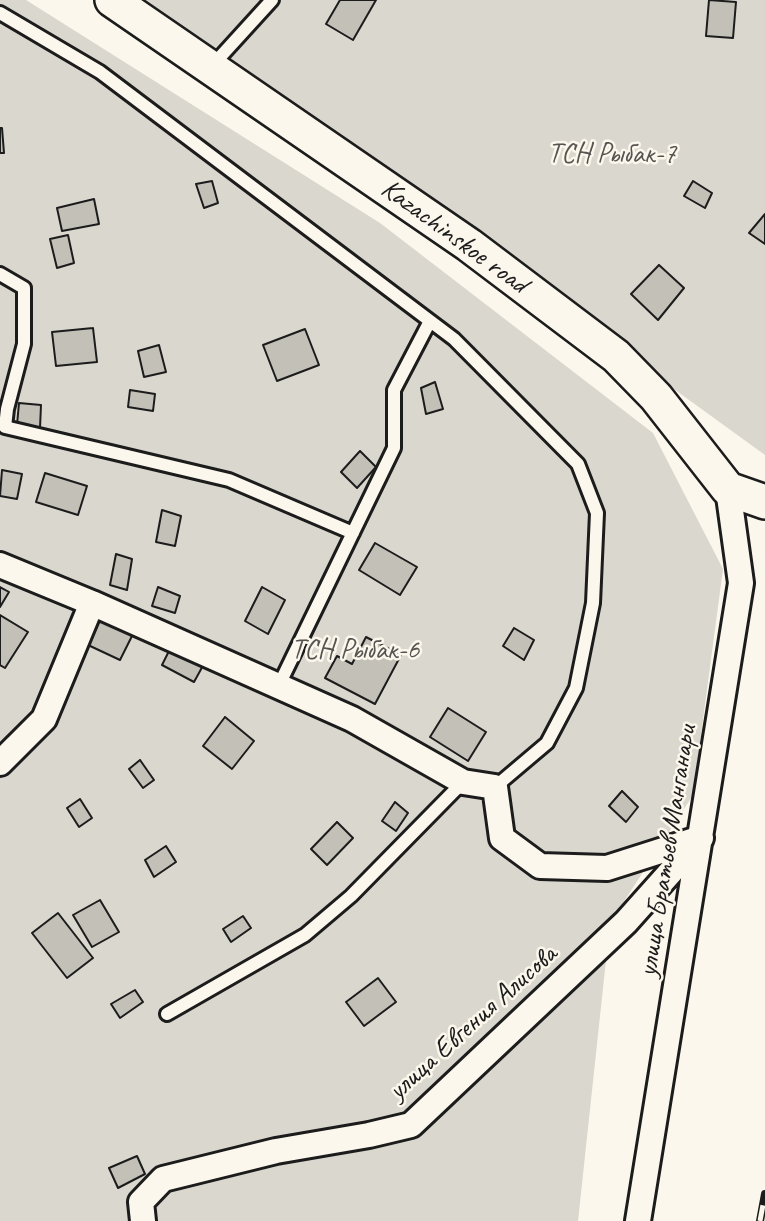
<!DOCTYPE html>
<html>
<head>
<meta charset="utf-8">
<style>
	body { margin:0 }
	canvas { display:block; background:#fbf7ec }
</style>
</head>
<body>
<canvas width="765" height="1221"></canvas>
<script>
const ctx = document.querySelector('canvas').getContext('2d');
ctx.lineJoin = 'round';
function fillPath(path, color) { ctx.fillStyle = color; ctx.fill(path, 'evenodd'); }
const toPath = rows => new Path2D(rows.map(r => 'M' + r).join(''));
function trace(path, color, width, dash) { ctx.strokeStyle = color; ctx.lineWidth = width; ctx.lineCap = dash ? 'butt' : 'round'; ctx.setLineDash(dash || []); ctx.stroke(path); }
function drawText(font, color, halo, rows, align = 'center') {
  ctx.font = font + ' Caveat,sans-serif'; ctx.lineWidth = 5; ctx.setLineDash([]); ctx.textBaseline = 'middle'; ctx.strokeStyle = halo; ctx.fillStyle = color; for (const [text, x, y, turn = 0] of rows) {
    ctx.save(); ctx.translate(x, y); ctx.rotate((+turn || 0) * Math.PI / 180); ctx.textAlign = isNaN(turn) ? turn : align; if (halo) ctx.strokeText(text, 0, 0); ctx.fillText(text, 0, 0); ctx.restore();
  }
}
fillPath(toPath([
	[0,0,26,0,380,223,653,433,723,569,693,795,610,923,578,1221,0,1221],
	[137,0,765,0,765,455]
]), '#dad7ce');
const building = toPath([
	[340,0,376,0,353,40,326,24,340,0],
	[709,0,736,2,733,38,706,36,709,0],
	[0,128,2,128,4,153,0,153,0,128],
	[212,181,218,203,204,208,196,184,212,181],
	[693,181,712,193,705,208,684,196,693,181],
	[94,199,99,224,62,231,57,208,94,199],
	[765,214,765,244,749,233,765,214],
	[68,235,74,263,57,268,50,239,68,235],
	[659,265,684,288,658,320,631,294,659,265],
	[93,328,97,362,56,366,52,332,93,328],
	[305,329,319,365,277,381,263,345,305,329],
	[159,345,166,372,144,377,138,351,159,345],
	[435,382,443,409,426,414,421,388,435,382],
	[130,390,155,394,153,411,128,407,130,390],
	[19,403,41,405,40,428,17,425,19,403],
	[360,451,376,467,357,488,341,472,360,451],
	[2,470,22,474,17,499,0,496,2,470],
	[45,473,87,486,78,515,36,502,45,473],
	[162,510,181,516,175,546,156,542,162,510],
	[375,543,417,567,400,595,359,570,375,543],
	[116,554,132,559,127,590,110,585,116,554],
	[0,587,9,592,0,607,0,587],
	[158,587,180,596,175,613,152,606,158,587],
	[262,587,285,600,268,634,245,621,262,587],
	[103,614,135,630,120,660,88,645,103,614],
	[0,615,28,632,5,668,0,665,0,615],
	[514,628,534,640,524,660,503,646,514,628],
	[366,637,401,655,375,704,325,678,337,656,352,664,366,637],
	[172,645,205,662,194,682,162,665,172,645],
	[448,708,486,732,468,761,430,737,448,708],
	[225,717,254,741,232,769,203,746,225,717],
	[140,760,154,780,143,788,129,769,140,760],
	[622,791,638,807,626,822,609,806,622,791],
	[80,799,92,818,79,827,67,808,80,799],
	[395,802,408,813,396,831,382,821,395,802],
	[337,822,353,838,327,865,311,849,337,822],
	[166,846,176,862,154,877,145,860,166,846],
	[100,900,119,932,92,947,73,915,100,900],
	[58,913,93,958,67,978,32,933,58,913],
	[243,916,251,928,231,942,223,929,243,916],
	[378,978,396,1002,364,1026,346,1002,378,978],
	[135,990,143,1002,120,1018,111,1004,135,990],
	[137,1156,145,1174,118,1188,109,1168,137,1156]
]);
fillPath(building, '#c3c0b8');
trace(building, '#1c1c1c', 2);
const lane = toPath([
	[0,13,100,72,454,339,578,464,597,513,593,603,576,688,547,743,495,787],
	[211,67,272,0],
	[0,274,24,288,24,344,7,409,5,427,229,480,353,533],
	[279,685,394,448,394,390,430,321],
	[167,1014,305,935,351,896,463,782]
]);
const street = toPath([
	[0,565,92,603,352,719,463,782,495,787,502,838,540,866,607,868,701,838],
	[0,763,44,719,92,603],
	[143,1221,141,1202,163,1179,276,1151,369,1135,411,1125,626,922,700,839],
	[638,1221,741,583,728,489]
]);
const secondary = toPath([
	[112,0,469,245,616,356,656,397,728,489,765,502]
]);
trace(lane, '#1c1c1c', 18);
trace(street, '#1c1c1c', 30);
trace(secondary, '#1c1c1c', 38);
trace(lane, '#fbf7ec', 12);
trace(street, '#fbf7ec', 24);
trace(secondary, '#fbf7ec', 33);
const rail = toPath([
	[760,1221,765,1194]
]);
trace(rail, '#1c1c1c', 8);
trace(rail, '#fbf7ec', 5, [16]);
drawText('28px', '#555451', '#fbf7ec', [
	["ТСН Рыбак-7",612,155],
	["ТСН Рыбак-6",355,651]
]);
drawText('28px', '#1c1c1c', '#fbf7ec', [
	["Kazachinskoe road",454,237,36],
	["улица Братьев Манганари",668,851,-81],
	["улица Евгения Алисова",473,1023,-42]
]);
</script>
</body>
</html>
